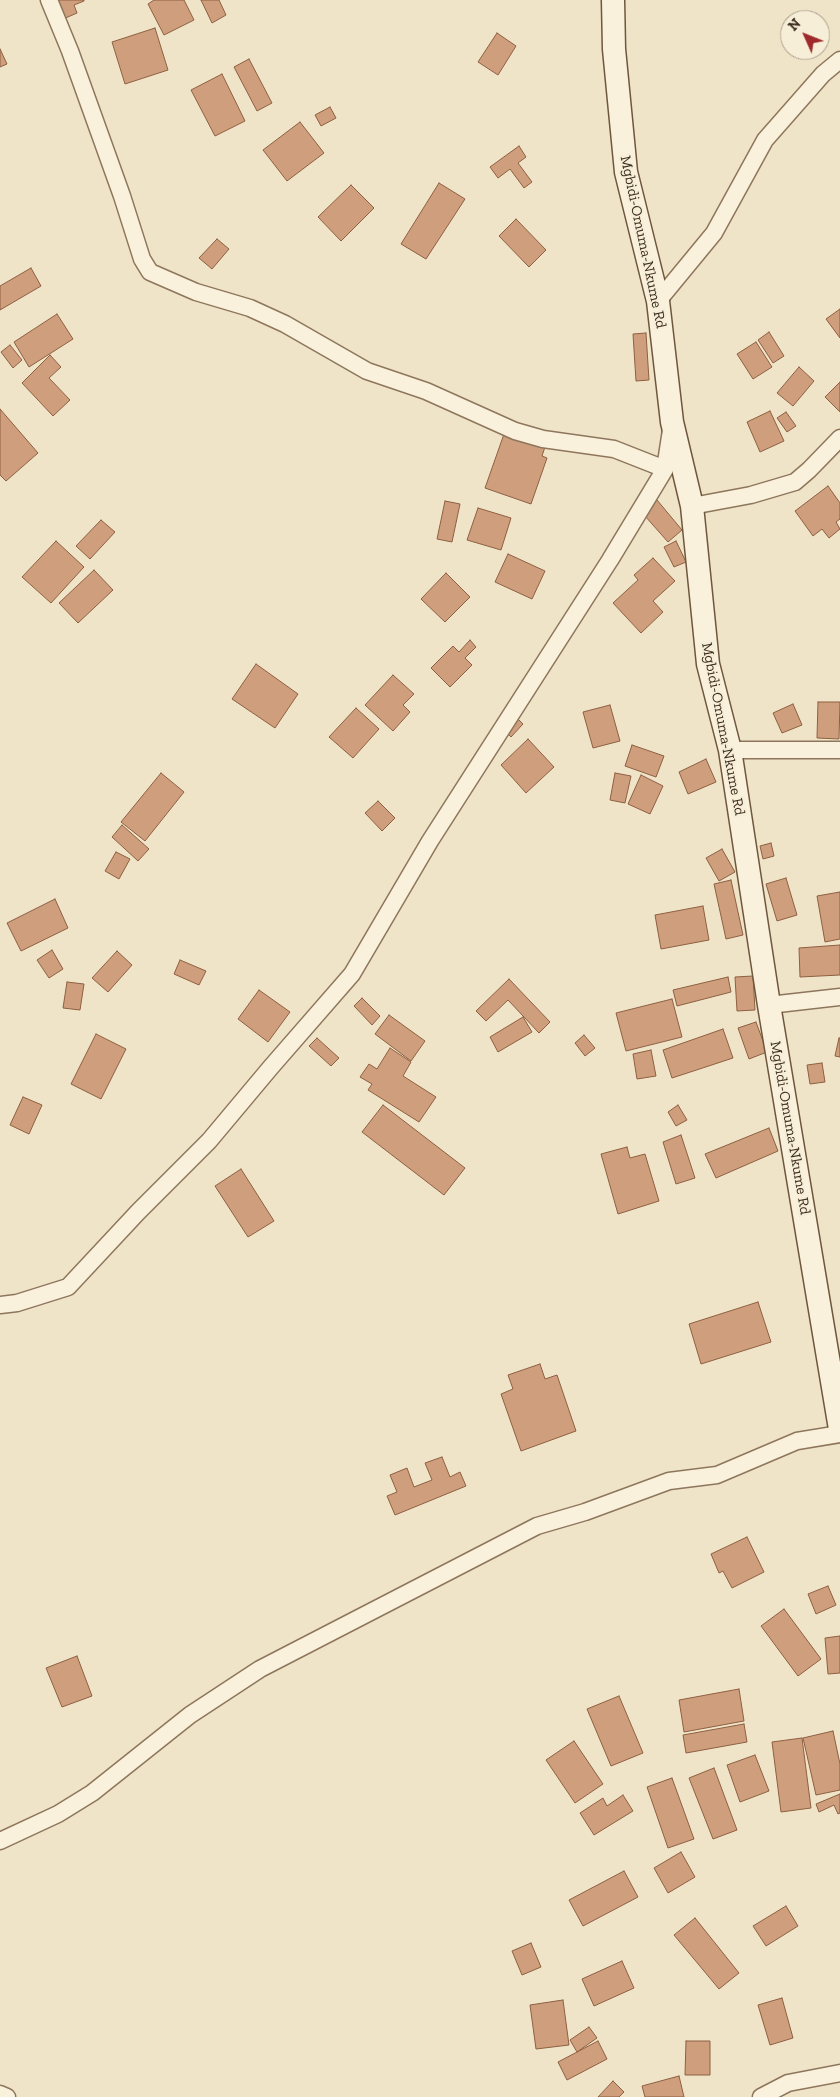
<!DOCTYPE html>
<html>
<head>
<meta charset="utf-8">
<style>
	body { margin:0 }
	#map { position:relative; width:840px; height:2097px; overflow:hidden; background:#f0e4c8; font-family:"Zilla Slab",serif }
	canvas { display:block }
	.north { position:absolute; left:780px; top:10px; width:50px; height:50px; box-sizing:border-box; background:#f7eed8; border:1px solid #ada18e; border-radius:50%; rotate:314deg; font-size:14px; font-weight:700; line-height:20px; text-align:center; color:#3d2e20 }
	.north::after { content:''; display:block; margin:auto; width:18px; height:22px; background:#9e2a2b; clip-path:polygon(50% 0,100% 100%,50% 72%,0 100%) }
</style>
</head>
<body>
<div id="map">
<canvas width="840" height="2097"></canvas>
<div class="north">N</div>
</div>
<script>
const ctx = document.querySelector('canvas').getContext('2d');
ctx.lineJoin = 'round';
function fillPath(path, color) { ctx.fillStyle = color; ctx.fill(path, 'evenodd'); }
const toPath = rows => new Path2D(rows.map(r => 'M' + r).join(''));
function trace(path, color, width, dash) { ctx.strokeStyle = color; ctx.lineWidth = width; ctx.lineCap = dash ? 'butt' : 'round'; ctx.setLineDash(dash || []); ctx.stroke(path); }
function drawText(font, color, halo, rows, align = 'center') {
  ctx.font = font + ' "Zilla Slab",serif'; ctx.lineWidth = 4.5; ctx.setLineDash([]); ctx.textBaseline = 'middle'; ctx.strokeStyle = halo; ctx.fillStyle = color; for (const [text, x, y, turn = 0] of rows) {
    ctx.save(); ctx.translate(x, y); ctx.rotate((+turn || 0) * Math.PI / 180); ctx.textAlign = isNaN(turn) ? turn : align; if (halo) ctx.strokeText(text, 0, 0); ctx.fillText(text, 0, 0); ctx.restore();
  }
}
const building = toPath([
	[53,0,84,0,84,1,74,5,77,13,61,20,53,0],
	[154,0,184,0,194,20,164,35,148,4,154,0],
	[201,0,219,0,226,15,212,23,201,0],
	[155,28,168,70,125,84,112,42,155,28],
	[497,33,516,46,498,75,478,62,497,33],
	[0,49,7,64,0,67,0,49],
	[249,59,272,103,257,111,234,67,249,59],
	[222,74,245,121,215,136,191,90,222,74],
	[330,107,336,118,321,126,315,115,330,107],
	[300,122,324,153,287,181,263,150,300,122],
	[519,146,526,157,518,163,532,182,524,188,510,169,498,178,490,167,519,146],
	[439,183,465,199,426,259,401,244,439,183],
	[351,185,374,208,341,241,318,217,351,185],
	[516,219,546,250,529,267,499,236,516,219],
	[217,239,229,249,212,269,199,258,217,239],
	[31,268,41,286,0,310,0,286,31,268],
	[840,309,840,338,826,319,840,309],
	[57,314,73,339,29,367,14,342,57,314],
	[769,332,784,356,773,363,758,340,769,332],
	[646,333,649,380,636,381,633,334,646,333],
	[756,342,772,367,753,379,737,354,756,342],
	[10,345,22,360,13,368,1,352,10,345],
	[50,355,61,367,49,378,70,400,53,416,22,383,50,355],
	[799,367,814,381,793,406,777,393,799,367],
	[840,382,840,412,825,397,840,382],
	[0,409,38,453,6,481,0,475,0,409],
	[770,411,784,441,760,452,747,422,770,411],
	[786,412,796,426,787,432,777,418,786,412],
	[504,434,545,447,542,456,547,458,531,504,485,488,504,434],
	[828,486,840,503,840,519,836,522,840,529,829,538,822,529,813,536,795,511,828,486],
	[652,494,682,530,668,542,637,507,652,494],
	[445,501,460,504,452,542,437,539,445,501],
	[478,508,511,518,501,550,467,540,478,508],
	[101,520,115,532,90,559,76,546,101,520],
	[56,541,84,567,51,603,22,577,56,541],
	[676,541,686,562,674,567,664,547,676,541],
	[508,554,545,571,532,599,495,582,508,554],
	[653,558,675,581,653,601,663,612,641,633,613,603,638,580,634,575,653,558],
	[94,570,113,590,78,623,59,603,94,570],
	[446,573,470,597,445,622,421,599,446,573],
	[470,640,476,647,465,658,472,665,450,687,431,668,453,646,459,652,470,640],
	[256,664,298,694,275,728,232,699,256,664],
	[393,675,414,694,403,705,410,712,393,731,365,705,393,675],
	[818,702,840,702,839,739,817,738,818,702],
	[793,704,802,725,782,733,773,713,793,704],
	[610,705,620,741,593,748,583,712,610,705],
	[356,708,379,729,353,758,329,737,356,708],
	[513,714,523,724,511,737,501,727,513,714],
	[528,739,554,767,526,793,501,765,528,739],
	[632,745,664,756,656,777,625,766,632,745],
	[706,759,716,782,688,794,679,772,706,759],
	[161,773,184,792,145,841,121,822,161,773],
	[615,773,631,776,625,803,610,800,615,773],
	[641,775,663,786,650,814,628,804,641,775],
	[378,801,395,818,382,831,365,813,378,801],
	[122,825,149,849,138,861,112,837,122,825],
	[771,843,774,856,763,859,760,846,771,843],
	[722,849,735,872,719,881,706,858,722,849],
	[116,852,130,859,119,879,105,871,116,852],
	[786,878,797,915,777,921,766,884,786,878],
	[731,880,743,935,726,939,714,884,731,880],
	[840,892,840,939,825,942,817,896,840,892],
	[55,899,68,928,21,951,7,923,55,899],
	[703,906,709,940,661,949,655,915,703,906],
	[840,945,840,975,800,977,799,948,840,945],
	[52,950,63,969,49,978,37,960,52,950],
	[117,951,132,965,108,992,92,978,117,951],
	[180,960,206,971,199,985,174,974,180,960],
	[753,976,755,1010,737,1011,735,977,753,976],
	[728,977,731,992,677,1006,673,990,728,977],
	[509,979,550,1022,539,1033,508,1000,486,1021,476,1011,509,979],
	[67,982,84,984,80,1010,63,1008,67,982],
	[259,990,290,1012,268,1042,238,1019,259,990],
	[362,998,380,1016,372,1025,354,1006,362,998],
	[672,999,682,1037,626,1051,616,1013,672,999],
	[389,1015,425,1041,411,1061,375,1034,389,1015],
	[523,1017,532,1032,498,1052,490,1037,523,1017],
	[756,1022,767,1052,749,1059,738,1028,756,1022],
	[723,1029,733,1058,672,1078,663,1050,723,1029],
	[96,1034,126,1049,101,1099,71,1084,96,1034],
	[584,1035,595,1048,585,1056,575,1043,584,1035],
	[317,1038,339,1058,331,1066,309,1046,317,1038],
	[839,1038,840,1038,840,1057,835,1056,839,1038],
	[390,1048,411,1062,403,1076,436,1097,419,1122,368,1090,372,1084,360,1077,369,1064,377,1069,390,1048],
	[651,1050,656,1076,637,1079,633,1054,651,1050],
	[822,1063,825,1082,810,1084,807,1065,822,1063],
	[23,1097,42,1105,29,1134,10,1125,23,1097],
	[383,1105,465,1168,444,1195,362,1132,383,1105],
	[678,1105,687,1120,676,1126,668,1112,678,1105],
	[769,1128,778,1151,716,1178,705,1154,769,1128],
	[681,1135,695,1178,676,1184,663,1142,681,1135],
	[627,1147,630,1158,645,1154,659,1201,618,1214,601,1154,627,1147],
	[241,1169,274,1221,248,1237,215,1186,241,1169],
	[758,1302,771,1342,701,1364,689,1324,758,1302],
	[540,1364,545,1379,557,1375,576,1431,521,1451,501,1394,513,1389,508,1375,540,1364],
	[442,1457,450,1477,460,1472,466,1486,395,1515,387,1496,397,1492,390,1475,407,1468,414,1487,432,1480,425,1463,442,1457],
	[747,1537,764,1572,732,1588,723,1571,719,1573,711,1554,747,1537],
	[828,1586,836,1605,816,1614,808,1594,828,1586],
	[784,1609,821,1659,798,1676,761,1626,784,1609],
	[840,1636,840,1673,828,1674,825,1638,840,1636],
	[77,1656,92,1696,62,1707,46,1668,77,1656],
	[739,1689,744,1721,684,1732,679,1700,739,1689],
	[619,1696,643,1753,611,1766,587,1709,619,1696],
	[744,1724,747,1742,686,1753,683,1735,744,1724],
	[833,1731,840,1764,840,1790,816,1795,803,1738,833,1731],
	[802,1738,811,1808,781,1812,772,1742,802,1738],
	[574,1741,603,1784,575,1803,546,1760,574,1741],
	[755,1755,769,1791,740,1802,727,1765,755,1755],
	[714,1768,737,1830,713,1839,689,1778,714,1768],
	[672,1778,694,1839,668,1848,647,1787,672,1778],
	[840,1794,840,1813,838,1814,834,1805,819,1812,816,1804,840,1794],
	[623,1795,633,1811,594,1835,580,1813,603,1798,607,1806,623,1795],
	[681,1852,695,1877,668,1893,654,1868,681,1852],
	[624,1871,638,1897,583,1926,569,1900,624,1871],
	[786,1906,798,1926,766,1946,753,1926,786,1906],
	[695,1918,739,1973,719,1989,674,1935,695,1918],
	[531,1943,541,1967,522,1975,512,1951,531,1943],
	[622,1961,634,1988,594,2006,582,1979,622,1961],
	[782,1998,793,2038,770,2045,758,2005,782,1998],
	[563,2000,569,2045,536,2049,530,2005,563,2000],
	[589,2027,597,2038,577,2052,570,2040,589,2027],
	[598,2041,607,2059,567,2080,558,2062,598,2041],
	[686,2041,710,2041,710,2075,685,2075,686,2041],
	[679,2076,684,2097,645,2097,642,2086,679,2076],
	[613,2081,624,2092,619,2097,598,2097,613,2081]
]);
fillPath(building, '#cf9f7d');
trace(building, '#8d5f41', 1);
const street = toPath([
	[49,0,70,51,122,196,142,259,150,272,196,292,250,308,285,324,367,371,426,391,515,431,543,439,614,449,665,469],
	[658,301,714,233,765,140,823,74,840,60],
	[692,506,751,495,795,482,809,470,840,438],
	[730,750,840,750],
	[769,1005,840,997],
	[0,1305,17,1303,68,1287,138,1212,209,1141,271,1067,352,974,430,841,610,560,665,469,671,430],
	[0,1841,58,1814,92,1793,190,1715,260,1669,537,1526,585,1512,669,1481,717,1475,797,1441,840,1434],
	[0,2094,7,2097],
	[761,2097,788,2083,840,2073]
]);
const secondary = toPath([
	[613,0,614,49,626,172,658,301,672,422,692,506,708,664,730,750,769,1005,840,1429]
]);
trace(street, '#8d765c', 19);
trace(secondary, '#6f573f', 25);
trace(street, '#faf1dc', 16);
trace(secondary, '#faf1dc', 22);
drawText('15px', '#3d2e20', '#f7eed8', [
	["Mgbidi-Omuma-Nkume Rd",643,242,78],
	["Mgbidi-Omuma-Nkume Rd",723,729,79],
	["Mgbidi-Omuma-Nkume Rd",790,1128,80]
]);
</script>
</body>
</html>
